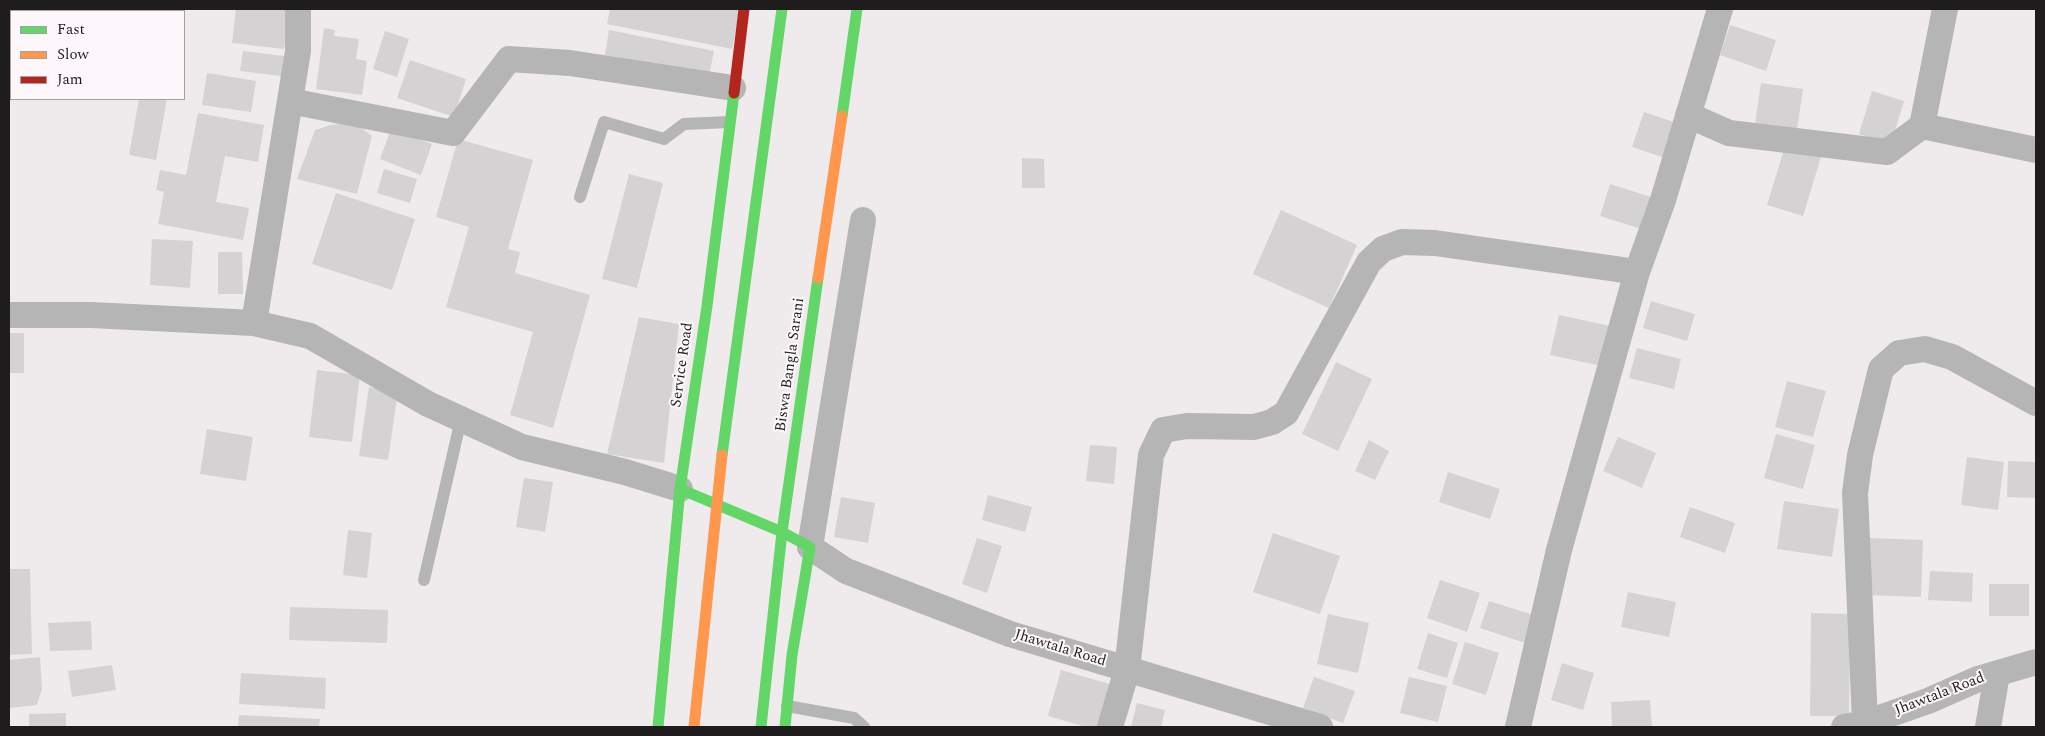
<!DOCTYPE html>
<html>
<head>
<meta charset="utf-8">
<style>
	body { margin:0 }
	#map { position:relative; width:2045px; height:736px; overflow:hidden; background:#efebed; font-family:Spectral,serif }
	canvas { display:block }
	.frame { position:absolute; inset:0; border:10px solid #1e1c1d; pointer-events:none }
	.legend { position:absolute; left:10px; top:10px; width:175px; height:90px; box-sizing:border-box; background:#fdf7fb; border:1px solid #a49fa2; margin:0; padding:6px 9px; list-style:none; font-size:15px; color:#1e1c1d }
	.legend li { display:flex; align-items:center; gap:10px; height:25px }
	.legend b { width:25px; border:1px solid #a49fa2 }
</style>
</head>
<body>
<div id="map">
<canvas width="2045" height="736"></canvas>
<div class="frame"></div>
<ul class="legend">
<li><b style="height:6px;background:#63d668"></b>Fast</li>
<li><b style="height:6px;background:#ff974d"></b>Slow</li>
<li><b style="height:6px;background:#b3261e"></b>Jam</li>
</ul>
</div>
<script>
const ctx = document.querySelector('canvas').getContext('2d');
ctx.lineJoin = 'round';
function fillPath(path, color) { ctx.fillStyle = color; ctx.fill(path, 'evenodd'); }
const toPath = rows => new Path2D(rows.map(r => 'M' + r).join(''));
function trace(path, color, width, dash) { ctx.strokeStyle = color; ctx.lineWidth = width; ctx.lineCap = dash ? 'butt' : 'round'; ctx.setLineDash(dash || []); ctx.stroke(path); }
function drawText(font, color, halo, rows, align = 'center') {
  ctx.font = font + ' Spectral,serif'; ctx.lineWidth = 4; ctx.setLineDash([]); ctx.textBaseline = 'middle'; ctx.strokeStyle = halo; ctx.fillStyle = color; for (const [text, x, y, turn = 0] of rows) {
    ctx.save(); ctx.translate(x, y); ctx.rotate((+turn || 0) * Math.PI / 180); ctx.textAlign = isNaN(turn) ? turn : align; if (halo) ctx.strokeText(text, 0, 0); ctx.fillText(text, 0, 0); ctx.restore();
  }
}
fillPath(toPath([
	[236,9,289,9,284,49,232,43],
	[610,9,740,9,732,49,607,24],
	[1730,25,1776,40,1766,71,1720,55],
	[324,28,335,30,334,36,359,39,356,59,367,61,362,95,316,89],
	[609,30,714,51,709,76,605,55],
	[385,31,409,39,397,77,373,69],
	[243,51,284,56,282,76,240,71],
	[410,60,466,79,454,117,397,98],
	[207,73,256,81,251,112,202,105],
	[1761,83,1803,89,1796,137,1754,131],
	[1872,91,1904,101,1891,144,1859,134],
	[139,99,167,99,156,160,129,155],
	[1644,112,1677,123,1665,158,1632,147],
	[198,113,264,125,258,162,225,156,216,202,249,208,243,240,158,224,164,192,156,190,160,170,186,175],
	[349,123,363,129,372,136,357,194,297,179,315,130,331,125],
	[391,129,432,144,421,175,380,159],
	[458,139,533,160,508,249,520,252,515,273,590,295,553,428,510,415,533,332,446,307,469,227,436,217],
	[1785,146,1821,157,1803,216,1767,205],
	[1022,158,1044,159,1045,188,1022,188],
	[384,169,417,179,410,203,377,193],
	[629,174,663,183,637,288,602,279],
	[1610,184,1651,197,1641,229,1600,216],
	[336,193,415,219,392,290,312,264],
	[1281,210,1357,245,1329,308,1253,274],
	[152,239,193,241,190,288,150,285],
	[218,252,242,252,243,294,218,294],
	[1651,301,1695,314,1687,341,1643,328],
	[1559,315,1615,327,1606,367,1550,355],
	[639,317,679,324,664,463,607,454],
	[9,333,24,333,24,373,9,373],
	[1637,348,1681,359,1674,389,1629,378],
	[1336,362,1372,379,1338,451,1302,434],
	[317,370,360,375,352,442,309,437],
	[1787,381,1826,391,1813,437,1775,427],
	[369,387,398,391,388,460,359,456],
	[207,429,253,437,246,481,200,474],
	[1776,434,1815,445,1803,489,1764,478],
	[1618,437,1656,453,1642,488,1603,471],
	[1369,440,1389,451,1375,480,1355,471],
	[1090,445,1117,447,1114,484,1086,481],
	[1967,457,2004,462,1998,510,1961,505],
	[2008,461,2036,462,2036,498,2007,497],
	[1448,472,1500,489,1490,519,1439,502],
	[524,478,553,482,545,532,516,527],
	[988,495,1032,507,1025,532,982,520],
	[841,497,875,503,868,543,834,537],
	[1784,501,1839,509,1832,557,1777,549],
	[1690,507,1735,523,1725,553,1680,537],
	[348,530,372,533,367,578,343,575],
	[1273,533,1340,556,1320,614,1253,592],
	[977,538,1002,546,987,593,962,584],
	[1870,538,1923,540,1921,597,1869,595],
	[9,569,30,569,32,654,9,655],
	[1930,571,1973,573,1972,602,1928,600],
	[1440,580,1480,593,1467,632,1427,618],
	[1989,584,2029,584,2029,616,1989,616],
	[1628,592,1676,602,1669,637,1621,627],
	[1489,601,1537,616,1528,644,1480,628],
	[290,607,388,610,387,643,289,640],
	[1811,613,1850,614,1849,716,1810,716],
	[1328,614,1369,623,1358,673,1317,664],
	[91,621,92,650,50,651,48,623],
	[1428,633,1458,643,1447,678,1417,669],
	[1465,642,1499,653,1486,695,1452,684],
	[40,657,42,689,37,705,9,708,9,660],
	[1562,663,1594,673,1583,710,1551,700],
	[112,665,116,690,72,697,68,671],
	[1061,670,1120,687,1108,727,1086,727,1048,716],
	[241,673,326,678,325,709,239,704],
	[1314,677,1355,691,1343,723,1303,708],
	[1409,677,1447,686,1438,722,1400,713],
	[1650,700,1652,727,1612,727,1611,702],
	[1137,703,1165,710,1161,727,1131,727],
	[66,713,66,727,29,727,29,714],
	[239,715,320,719,319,727,238,727]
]), '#d5d2d3');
trace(toPath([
	[580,197,604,122,664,139,684,124,729,122],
	[424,580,461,419],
	[787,706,854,718,864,727]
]), '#b6b5b6', 12);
trace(toPath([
	[290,101,453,133,509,59,570,63,733,88],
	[1688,115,1729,133,1887,152,1922,126,2036,150],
	[1922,126,1945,9],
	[863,220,810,547,846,571,1010,634,1320,727],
	[9,315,91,315,254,323,310,336,428,404,522,447,625,472,680,489],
	[254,323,298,51,298,9],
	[1865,723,1855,493,1860,455,1881,369,1899,353,1925,349,1952,357,2036,403],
	[1110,727,1127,670,1151,455,1163,430,1187,426,1254,427,1272,422,1286,413,1369,262,1383,249,1402,242,1435,243,1637,272],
	[1518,727,1559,550,1637,272,1663,200,1720,9],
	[1844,727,1865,723,1928,701,1978,679,2036,662],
	[1988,727,1997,674]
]), '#b6b5b6', 26);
trace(toPath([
	[842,116,857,9],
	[722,455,782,9],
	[680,489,782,532,810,547,792,655,785,727],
	[658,727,680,489,707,306,734,93],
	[761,727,782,532,818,278]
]), '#63d668', 11);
trace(toPath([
	[818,278,842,116],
	[694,727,722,455]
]), '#ff974d', 11);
trace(toPath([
	[734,93,744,9]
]), '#b3261e', 11);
drawText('15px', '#1e1c1d', '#fdf7fb', [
	["Service Road",683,365,-82],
	["Biswa Bangla Sarani",791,365,-82],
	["Jhawtala Road",1060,649,17],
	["Jhawtala Road",1940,695,-21]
]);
</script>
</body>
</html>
